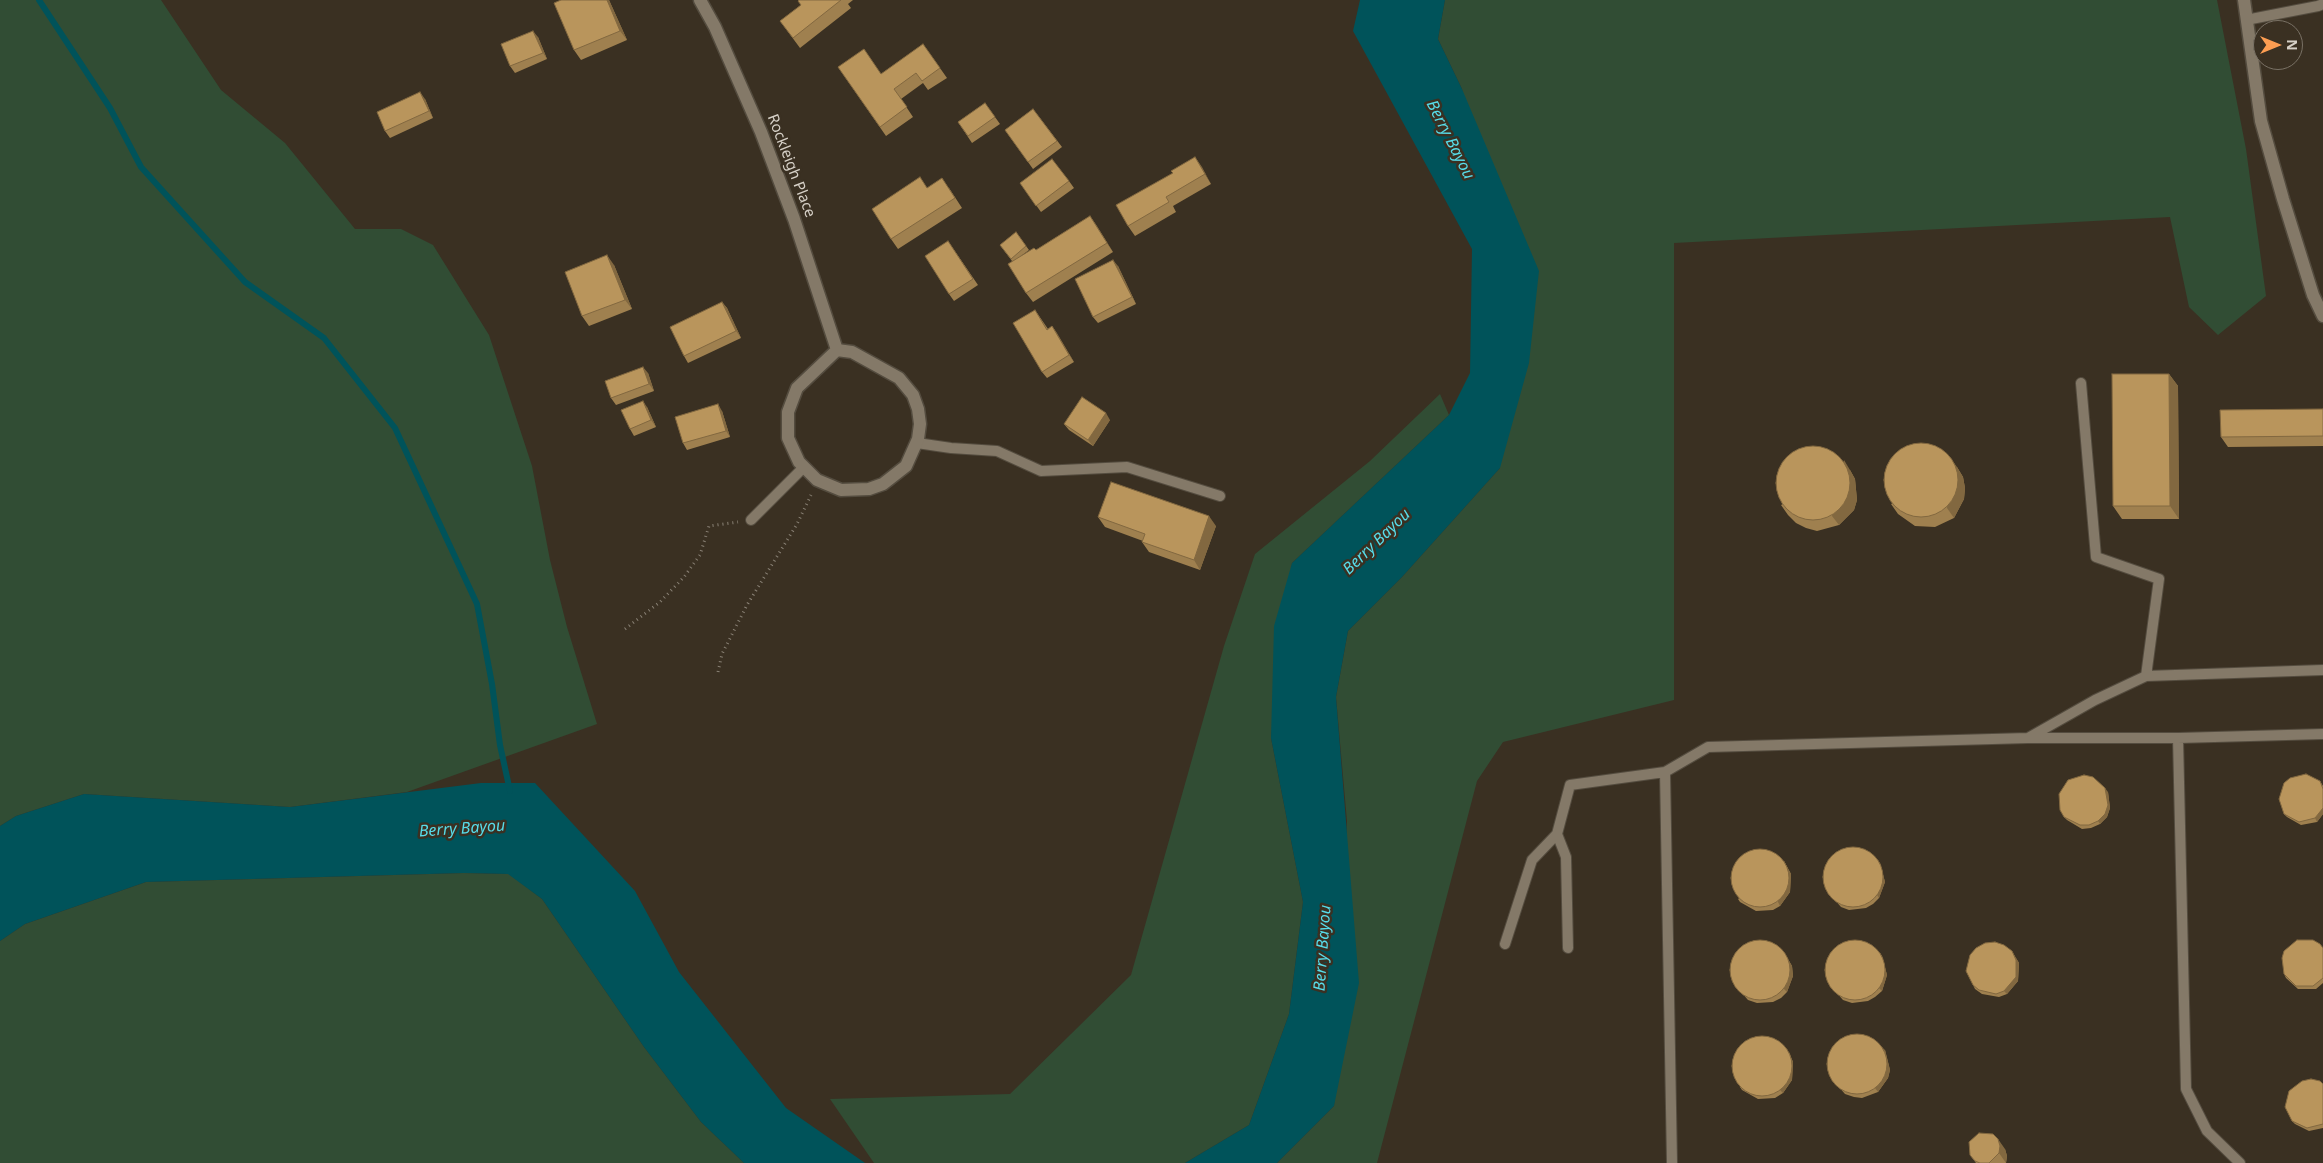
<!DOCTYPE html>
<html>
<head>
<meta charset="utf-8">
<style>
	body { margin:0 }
	#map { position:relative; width:2323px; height:1163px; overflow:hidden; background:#3a3022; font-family:"Noto Sans",sans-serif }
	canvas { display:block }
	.north { position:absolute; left:2253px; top:20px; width:50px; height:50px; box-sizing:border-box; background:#3a3022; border:1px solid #787064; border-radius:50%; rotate:90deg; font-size:14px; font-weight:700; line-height:20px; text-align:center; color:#d6d0c7 }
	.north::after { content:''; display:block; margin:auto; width:18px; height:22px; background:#fc9d52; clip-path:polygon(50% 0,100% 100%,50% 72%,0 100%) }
</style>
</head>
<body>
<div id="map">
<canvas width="2323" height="1163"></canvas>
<div class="north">N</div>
</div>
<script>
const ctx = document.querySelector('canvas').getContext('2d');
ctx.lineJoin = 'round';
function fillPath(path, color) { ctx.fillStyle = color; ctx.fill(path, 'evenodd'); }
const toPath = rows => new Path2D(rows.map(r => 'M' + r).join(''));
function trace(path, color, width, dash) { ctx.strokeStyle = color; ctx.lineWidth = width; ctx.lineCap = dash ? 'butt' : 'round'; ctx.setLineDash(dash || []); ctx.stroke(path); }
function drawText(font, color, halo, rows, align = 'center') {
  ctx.font = font + ' "Noto Sans",sans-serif'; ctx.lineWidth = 5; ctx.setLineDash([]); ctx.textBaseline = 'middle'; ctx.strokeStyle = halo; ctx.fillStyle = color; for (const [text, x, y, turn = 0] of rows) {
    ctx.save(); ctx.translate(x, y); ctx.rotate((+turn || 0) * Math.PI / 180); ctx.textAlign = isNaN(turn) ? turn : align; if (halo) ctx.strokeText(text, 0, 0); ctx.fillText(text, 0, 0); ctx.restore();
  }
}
fillPath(toPath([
	[0,0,161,0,221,90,285,143,355,229,401,229,433,245,489,335,532,466,550,560,567,627,597,724,407,792,290,807,84,794,16,816,0,826],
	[1445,0,2217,0,2246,149,2266,296,2218,335,2189,307,2170,217,1674,243,1674,700,1503,742,1477,781,1377,1163,1277,1163,1334,1106,1347,821,1336,697,1348,631,1402,577,1500,468,1462,89,1438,39],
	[1440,394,1449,415,1292,563,1271,738,1303,902,1289,1014,1249,1125,1185,1163,874,1163,830,1099,1010,1094,1131,975,1224,646,1255,554,1370,461],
	[464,873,509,874,542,899,644,1047,701,1122,744,1163,0,1163,0,941,25,924,146,882]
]), '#314d34');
fillPath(toPath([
	[1360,0,1445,0,1438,39,1462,89,1539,271,1529,363,1500,468,1402,577,1348,631,1336,697,1359,983,1334,1106,1277,1163,1185,1163,1249,1125,1289,1014,1303,902,1271,738,1274,626,1292,563,1449,415,1470,373,1472,249,1353,31],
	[481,783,535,783,635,891,679,972,786,1108,865,1163,744,1163,701,1122,644,1047,542,899,508,874,464,873,146,882,25,924,0,941,0,826,16,816,84,794,290,807]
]), '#00535a');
trace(toPath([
	[39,0,110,108,141,167,245,282,324,338,395,428,477,604,492,684,500,745,510,791]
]), '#00535a', 6);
const service = toPath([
	[2246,20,2318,6,2323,4],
	[917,443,951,448,997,451,1041,471,1127,467,1220,496],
	[751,520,803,468],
	[2146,676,2323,670],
	[2029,738,2178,738,2323,734],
	[2178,738,2186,1089,2207,1131,2240,1163],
	[1505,944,1532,860,1557,834],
	[1568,948,1566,857,1557,834,1570,785,1665,772],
	[1672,1163,1665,772,1708,747,2028,738,2095,700,2146,676,2159,579,2096,557,2081,383]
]);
const minor = toPath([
	[700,0,715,27,761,132,794,219,837,350],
	[2244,0,2261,121,2283,199,2313,295,2323,316],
	[837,350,852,352,899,378,913,395,918,409,920,424,918,439,906,466,883,484,869,489,841,490,817,480,799,462,788,438,788,412,797,388,837,350]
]);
trace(service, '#544c3f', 12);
trace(minor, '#544c3f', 15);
trace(toPath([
	[625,629,660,602,684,577,700,555,709,526,738,522],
	[718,672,722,654,747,605,797,524,811,495]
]), '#898175', 3, [1, 4]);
trace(service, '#847968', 10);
trace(minor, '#847968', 12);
fillPath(toPath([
	[609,0,627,40,581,60,574,50],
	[799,0,853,0,848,4,851,8,800,48,780,21,801,5],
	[538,37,547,59,515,73,510,66],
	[923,44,947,78,928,90,923,83,901,99,913,117,886,136,838,67,881,74],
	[425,99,433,118,390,138,385,131],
	[985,103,1000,124,972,143,958,122],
	[1033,109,1062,147,1033,169,1005,130],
	[1195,157,1211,184,1173,206,1176,212,1135,236,1128,226,1173,173],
	[1069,181,1074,188,1041,212,1020,183],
	[927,188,949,188,962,208,898,249,891,239],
	[1090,216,1113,252,1033,302,1026,293,1012,261,1000,245,1016,232,1029,250,1021,256,1036,250],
	[948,241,978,285,954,301,949,294],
	[614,265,632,309,589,326,582,316],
	[1118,266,1136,304,1098,323,1093,317],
	[722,302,727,308,741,338,688,363,684,356],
	[1035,310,1048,329,1052,326,1074,362,1047,378,1042,372],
	[648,373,654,391,616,405,611,398],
	[2169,374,2178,386,2179,519,2122,519,2113,506],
	[647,407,656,427,634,436,630,429],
	[2323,409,2323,446,2228,447,2221,437],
	[722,411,730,437,687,450,683,443],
	[1110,420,1093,446,1069,430,1064,424],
	[1957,467,1963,477,1965,488,1964,499,1954,518,1935,527,1915,526,1898,514,1891,504],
	[1850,470,1855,479,1857,500,1854,510,1839,525,1817,531,1806,528,1796,523,1788,515,1781,505],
	[1098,517,1216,526,1200,570,1149,552,1142,542,1143,541,1105,527],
	[2320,781,2323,786,2323,814,2317,822,2301,825,2287,817,2284,814],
	[2108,792,2110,808,2107,817,2100,824,2091,828,2082,829,2067,820,2064,817],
	[1784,861,1791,874,1790,892,1780,906,1773,910,1756,911,1740,902,1738,899],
	[1880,863,1885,882,1879,898,1873,904,1866,908,1849,910,1841,907,1826,890],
	[2323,948,2323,983,2316,989,2298,989,2286,978,2284,974],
	[1880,953,1882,956,1887,975,1882,991,1875,997,1868,1001,1852,1003,1843,1000,1828,983],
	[1785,954,1792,966,1793,976,1787,992,1781,998,1773,1002,1757,1003,1748,1000,1733,983],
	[2014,955,2019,963,2018,981,2007,994,1999,997,1982,994,1975,989,1973,985],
	[1885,1050,1890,1070,1888,1078,1878,1092,1862,1098,1854,1097,1845,1094,1830,1077],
	[1789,1052,1793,1062,1792,1080,1783,1093,1775,1098,1758,1099,1742,1090,1740,1087],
	[2323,1084,2323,1128,2309,1131,2295,1124,2292,1121],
	[2005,1149,2007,1156,2006,1163,1976,1163,1970,1155]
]), '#9f804f');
fillPath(toPath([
	[607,0,609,0,627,40,620,31],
	[533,31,538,37,547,59,543,53],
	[420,92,425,99,433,118,429,111],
	[1195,157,1202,167,1211,184,1205,174],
	[1090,216,1097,226,1113,252,1107,243],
	[607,255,614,265,632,309,625,300],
	[1113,260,1118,266,1136,304,1132,297],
	[722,302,727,308,741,338,736,331],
	[1052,326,1057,333,1074,362,1069,355],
	[643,367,648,373,654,391,649,384],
	[2169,374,2178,386,2179,519,2170,506],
	[643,401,647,407,656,427,651,420],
	[718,404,722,411,730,437,726,431],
	[1106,413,1110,420,1093,446,1088,440],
	[1950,457,1957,467,1963,477,1965,488,1964,499,1954,518,1947,508],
	[1844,460,1850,470,1855,479,1857,500,1854,510,1839,525,1832,516],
	[1209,516,1216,526,1200,570,1194,560],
	[2105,788,2108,792,2110,808,2107,817,2100,824,2098,821],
	[2323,808,2323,814,2317,822,2315,818],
	[1878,860,1880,863,1885,882,1879,898,1877,895],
	[1784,861,1791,874,1790,892,1780,906,1778,902],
	[2012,951,2019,963,2018,981,2007,994,2004,991],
	[1880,953,1882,956,1887,975,1882,991,1879,988],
	[1785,954,1792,966,1793,976,1787,992,1784,989],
	[1882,1047,1885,1050,1890,1070,1888,1078,1878,1092,1875,1088],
	[1787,1049,1793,1062,1792,1080,1783,1093,1780,1090],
	[1998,1139,2005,1149,2007,1156,2006,1163,1999,1153]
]), '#826840');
const building = toPath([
	[561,0,607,0,620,31,574,50,554,3,561,0],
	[799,0,841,0,793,38,780,21,801,5,798,1,799,0],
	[533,31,543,53,510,66,501,44,533,31],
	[923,44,940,68,922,81,916,73,894,89,907,107,880,127,838,67,864,49,881,74,923,44],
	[420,92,429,111,385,131,377,112,420,92],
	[985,103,995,117,968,136,958,122,985,103],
	[1033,109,1057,141,1028,162,1005,130,1033,109],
	[1195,157,1205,174,1166,197,1169,202,1128,226,1116,205,1173,173,1171,171,1195,157],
	[1052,159,1069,181,1036,206,1020,183,1052,159],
	[920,177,927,188,942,178,955,198,891,239,872,209,920,177],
	[1090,216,1107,243,1026,293,1008,264,1034,248,1036,250,1090,216],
	[1016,232,1026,246,1011,259,1000,245,1016,232],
	[948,241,973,279,949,294,925,256,948,241],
	[607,255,625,300,582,316,565,272,607,255],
	[1113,260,1132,297,1093,317,1075,279,1113,260],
	[722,302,736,331,684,356,670,327,722,302],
	[1035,310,1047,330,1052,326,1069,355,1042,372,1013,323,1035,310],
	[643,367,649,384,611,398,605,381,643,367],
	[2112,374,2169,374,2170,506,2113,506,2112,374],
	[1082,397,1106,413,1088,440,1064,424,1082,397],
	[643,401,651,420,630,429,621,410,643,401],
	[718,404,726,431,683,443,675,417,718,404],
	[2323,409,2323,436,2221,437,2220,410,2323,409],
	'1884 480a37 37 0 1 1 74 0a37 37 0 1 1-74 0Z',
	'1776 483a37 37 0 1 1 74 0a37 37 0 1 1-74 0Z',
	[1111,482,1209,516,1194,560,1142,542,1145,534,1098,517,1111,482],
	[2306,774,2320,781,2323,789,2323,808,2315,818,2299,822,2284,814,2279,799,2284,783,2290,778,2306,774],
	[2084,775,2093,777,2105,788,2108,805,2105,814,2098,821,2089,825,2080,825,2064,817,2060,810,2059,794,2068,780,2084,775],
	'1823 877a30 30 0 1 1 60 0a30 30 0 1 1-60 0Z',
	'1731 878a29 29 0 1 1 58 0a29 29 0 1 1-58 0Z',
	[2297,940,2313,940,2320,944,2323,948,2323,978,2313,986,2296,986,2284,974,2282,958,2284,951,2297,940],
	'1730 970a30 30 0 1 1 60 0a30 30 0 1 1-60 0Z',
	'1825 970a30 30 0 1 1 60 0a30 30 0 1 1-60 0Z',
	[1995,942,2004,945,2012,951,2016,960,2016,977,2004,991,1996,994,1979,990,1973,985,1966,971,1970,955,1976,948,1985,943,1995,942],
	'1827 1064a30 30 0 1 1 60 0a30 30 0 1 1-60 0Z',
	'1732 1066a30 30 0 1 1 60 0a30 30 0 1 1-60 0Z',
	[2311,1079,2320,1081,2323,1084,2323,1124,2307,1128,2292,1121,2285,1107,2289,1091,2302,1081,2311,1079],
	[1979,1133,1993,1134,1998,1139,2000,1146,1999,1153,1989,1163,1980,1163,1975,1161,1970,1155,1969,1142,1979,1133]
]);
fillPath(building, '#b9955c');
trace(building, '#826840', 1);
drawText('15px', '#d6d0c7', '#3a3022', [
	["Rockleigh Place",791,166,69]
]);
drawText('italic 16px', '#57dce9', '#3a3022', [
	["Berry Bayou",1450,140,63],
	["Berry Bayou",1377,542,-44],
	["Berry Bayou",462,829,-4],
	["Berry Bayou",1323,948,-86]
]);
</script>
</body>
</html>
